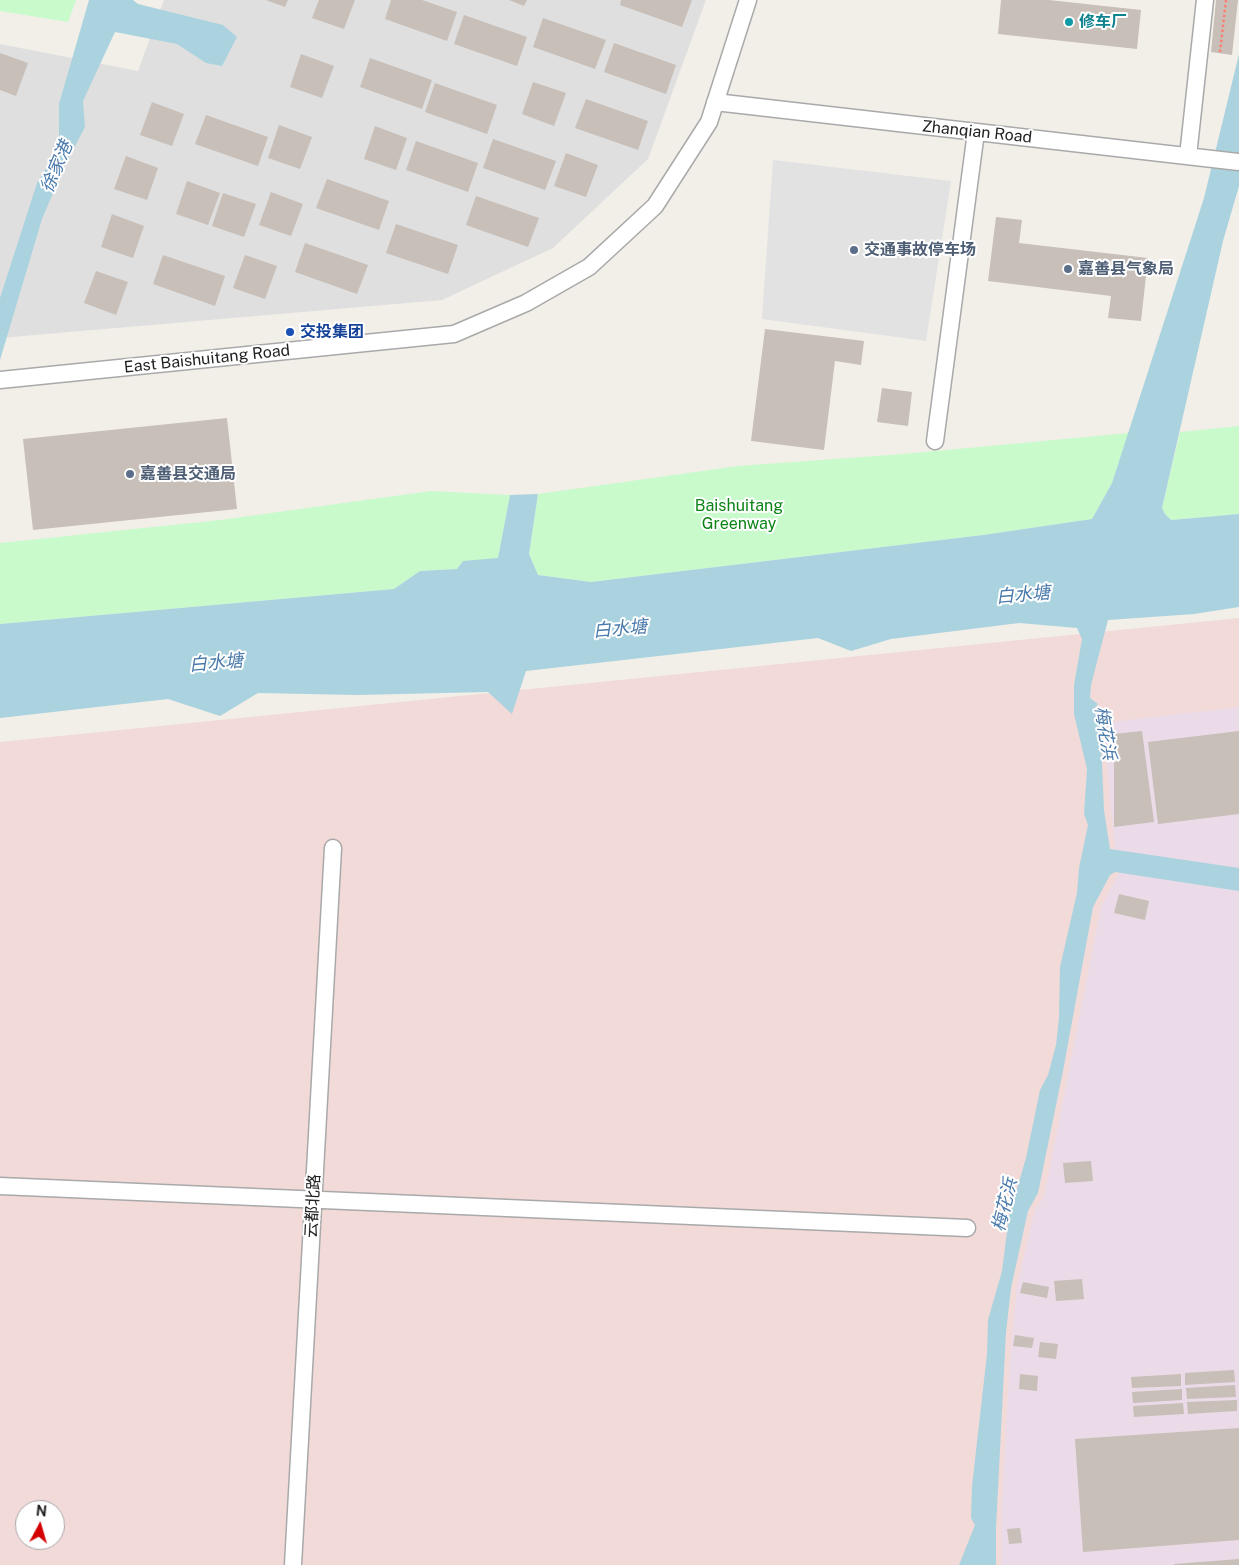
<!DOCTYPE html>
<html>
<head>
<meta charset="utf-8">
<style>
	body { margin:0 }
	#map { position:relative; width:1239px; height:1565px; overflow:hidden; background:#f2efe9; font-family:"Public Sans",sans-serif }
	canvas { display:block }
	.north { position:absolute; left:15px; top:1500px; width:50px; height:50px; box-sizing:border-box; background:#fff; border:1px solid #a7a7a7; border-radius:50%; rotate:6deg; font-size:14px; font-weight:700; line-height:20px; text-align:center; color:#222 }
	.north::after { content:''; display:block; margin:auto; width:18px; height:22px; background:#d40000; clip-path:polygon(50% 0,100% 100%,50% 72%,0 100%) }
</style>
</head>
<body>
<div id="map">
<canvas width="1239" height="1565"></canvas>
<div class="north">N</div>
</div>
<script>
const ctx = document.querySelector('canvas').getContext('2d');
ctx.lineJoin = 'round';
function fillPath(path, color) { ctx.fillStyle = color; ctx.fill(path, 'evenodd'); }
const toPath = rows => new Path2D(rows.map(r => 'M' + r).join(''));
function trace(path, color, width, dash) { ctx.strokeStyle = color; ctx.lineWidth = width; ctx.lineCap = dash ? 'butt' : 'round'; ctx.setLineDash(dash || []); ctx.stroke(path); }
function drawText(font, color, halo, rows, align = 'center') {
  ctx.font = font + ' "Public Sans","Noto Sans SC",sans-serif'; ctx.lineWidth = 4; ctx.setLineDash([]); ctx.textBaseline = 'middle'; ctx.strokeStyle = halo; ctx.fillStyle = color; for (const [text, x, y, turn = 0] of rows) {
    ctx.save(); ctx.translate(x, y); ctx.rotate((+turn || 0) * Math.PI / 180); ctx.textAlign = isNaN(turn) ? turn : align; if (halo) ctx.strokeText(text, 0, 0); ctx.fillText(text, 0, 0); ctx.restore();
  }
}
fillPath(toPath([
	[164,0,706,0,648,159,553,248,442,300,0,338,0,44,138,71]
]), '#e0dfdf');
fillPath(toPath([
	[1239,618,1239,1565,0,1565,0,742],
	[25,1510,55,1510,55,1540,25,1540]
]), '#f2dad9');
fillPath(toPath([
	[1239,707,1239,1565,1001,1565,1002,1499,1010,1358,1017,1286,1035,1209,1044,1197,1101,907,1119,873,1115,850,1103,723]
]), '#ebdbe8');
fillPath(toPath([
	[0,0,76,0,68,22,0,11],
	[1239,426,1239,514,1170,520,1165,514,1162,508,1180,432],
	[1129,433,1112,483,1092,519,983,535,591,582,538,575,529,554,538,494,738,466,903,454],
	[431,491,510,495,498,559,463,561,457,569,420,571,394,589,0,624,0,543,220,520]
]), '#c8facc');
fillPath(toPath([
	[773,160,951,181,926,341,762,319]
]), '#e2e2e2');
fillPath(toPath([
	[89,0,133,0,138,4,223,25,237,37,222,66,206,63,177,44,115,32,83,101,85,127,64,167,42,219,0,360,0,298,37,183,59,148,59,104],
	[1239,54,1239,186,1223,241,1162,508,1165,514,1171,520,1239,514,1239,607,1194,614,1108,620,1091,685,1090,698,1098,704,1094,709,1095,713,1100,717,1104,810,1110,849,1239,868,1239,891,1115,872,1110,875,1093,907,1063,1071,1038,1193,1028,1211,1011,1288,1006,1332,996,1528,996,1565,959,1565,975,1525,971,1518,972,1486,987,1354,988,1320,1002,1271,1009,1216,1026,1158,1040,1090,1048,1075,1056,1045,1059,1018,1060,967,1077,893,1079,868,1088,825,1084,814,1087,769,1074,714,1074,685,1082,639,1077,628,1019,623,891,639,851,651,818,638,526,671,512,714,488,692,357,695,258,693,220,716,168,699,0,718,0,624,394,589,420,571,457,569,463,561,498,558,510,495,538,494,529,554,538,575,591,582,983,535,1092,519,1112,483,1204,198]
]), '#aad3df');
fillPath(toPath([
	[266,0,288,0,285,7],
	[319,0,355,0,344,29,312,18],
	[391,0,422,0,457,12,447,41,385,19],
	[509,0,527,0,524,6],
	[621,0,692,0,682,27,620,5],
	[1001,0,1049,0,1141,10,1137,49,998,34],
	[1216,0,1238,0,1232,55,1211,52],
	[464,15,527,37,517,66,454,44],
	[543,18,606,40,595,69,533,47],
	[614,43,676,65,666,94,604,72],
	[0,53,28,63,16,96,0,90],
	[301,54,334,66,322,98,290,87],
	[370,58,432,80,422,109,360,87],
	[533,82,566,93,554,126,522,114],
	[435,83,497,105,487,134,425,112],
	[586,99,648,121,638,150,575,128],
	[152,102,184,114,172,146,140,135],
	[206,115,268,137,258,166,195,144],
	[279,125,312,137,300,169,268,158],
	[375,126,407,138,396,170,364,159],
	[493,139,556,161,545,190,483,168],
	[416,141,478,163,468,192,406,170],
	[566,153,598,165,586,197,554,186],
	[126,156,158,168,147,200,114,189],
	[327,179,389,201,379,230,316,208],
	[187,181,220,193,208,225,176,214],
	[271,192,303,204,291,236,259,225],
	[223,193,256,204,244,237,212,226],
	[476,196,539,218,528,247,466,225],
	[112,214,144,226,133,258,101,247],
	[996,217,1022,220,1019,243,1148,258,1141,321,1108,318,1111,296,988,281],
	[396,224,458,245,448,274,386,253],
	[305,243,368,265,357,294,295,272],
	[163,255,225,276,215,306,153,284],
	[245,255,277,266,265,299,233,288],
	[96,271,128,282,116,315,84,303],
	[765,329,864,341,861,365,835,361,824,450,751,441],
	[882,388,912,392,908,426,877,422],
	[227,418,237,509,33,530,23,439],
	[1142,731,1154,822,1114,827,1114,734],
	[1239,731,1239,814,1158,824,1148,742],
	[1119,894,1149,901,1145,920,1114,913],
	[1091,1161,1093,1181,1065,1183,1063,1163],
	[1082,1279,1084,1299,1056,1301,1054,1281],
	[1023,1282,1049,1287,1047,1298,1020,1293],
	[1015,1335,1034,1338,1032,1348,1013,1346],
	[1040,1342,1058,1344,1056,1359,1038,1357],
	[1234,1370,1235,1382,1185,1385,1185,1373],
	[1020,1374,1038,1376,1037,1391,1019,1389],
	[1181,1374,1181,1386,1132,1388,1131,1377],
	[1235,1385,1236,1397,1187,1399,1186,1388],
	[1182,1389,1182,1400,1133,1403,1132,1392],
	[1237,1400,1237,1411,1188,1414,1187,1402],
	[1183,1403,1184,1414,1134,1417,1133,1406],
	[1239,1428,1239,1540,1083,1552,1075,1439],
	[1020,1528,1022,1543,1009,1544,1007,1529],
	[1239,1559,1239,1565,1174,1565,1174,1564]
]), '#c7bfb8');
const minor = toPath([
	[715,102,1239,162],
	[1188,156,1205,0],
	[0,380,454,334,526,303,589,267,655,206,709,122,748,0],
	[935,441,976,132],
	[0,1186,967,1228],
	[293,1565,333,848]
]);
trace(minor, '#a9a9a9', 19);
trace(toPath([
	[1220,52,1226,0]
]), '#fa8072', 2.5, [2.5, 2.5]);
trace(minor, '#fff', 16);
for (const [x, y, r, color] of [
	[1069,22,5,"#0f9aa8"],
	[854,250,5,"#5c6f8a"],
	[1068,269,5,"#5c6f8a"],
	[290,332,5,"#1a4fb4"],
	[130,474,5,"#5c6f8a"]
]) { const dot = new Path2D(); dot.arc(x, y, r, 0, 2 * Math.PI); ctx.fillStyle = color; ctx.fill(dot); trace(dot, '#fff', 2); }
drawText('bold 16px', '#0d838f', '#fff', [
	["修车厂",1079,22]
], 'left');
drawText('16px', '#222', '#fff', [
	["Zhanqian Road",977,132,6],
	["East Baishuitang Road",207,359,-6],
	["云都北路",313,1206,-87]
]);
drawText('bold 16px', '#4e5e75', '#fff', [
	["交通事故停车场",864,250],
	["嘉善县气象局",1078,269],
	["嘉善县交通局",140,474]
], 'left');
drawText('bold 16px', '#164399', '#fff', [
	["交投集团",300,332]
], 'left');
drawText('16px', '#0c8416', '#fff', [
	["Baishuitang",739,506],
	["Greenway",739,524]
]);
drawText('italic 18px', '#4a7aab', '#fff', [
	["徐家港",57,167,-67],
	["白水塘",1023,595,-5],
	["白水塘",620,629,-5],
	["白水塘",216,663,-5],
	["梅花浜",1105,733,81],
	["梅花浜",1005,1205,-76]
]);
</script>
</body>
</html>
